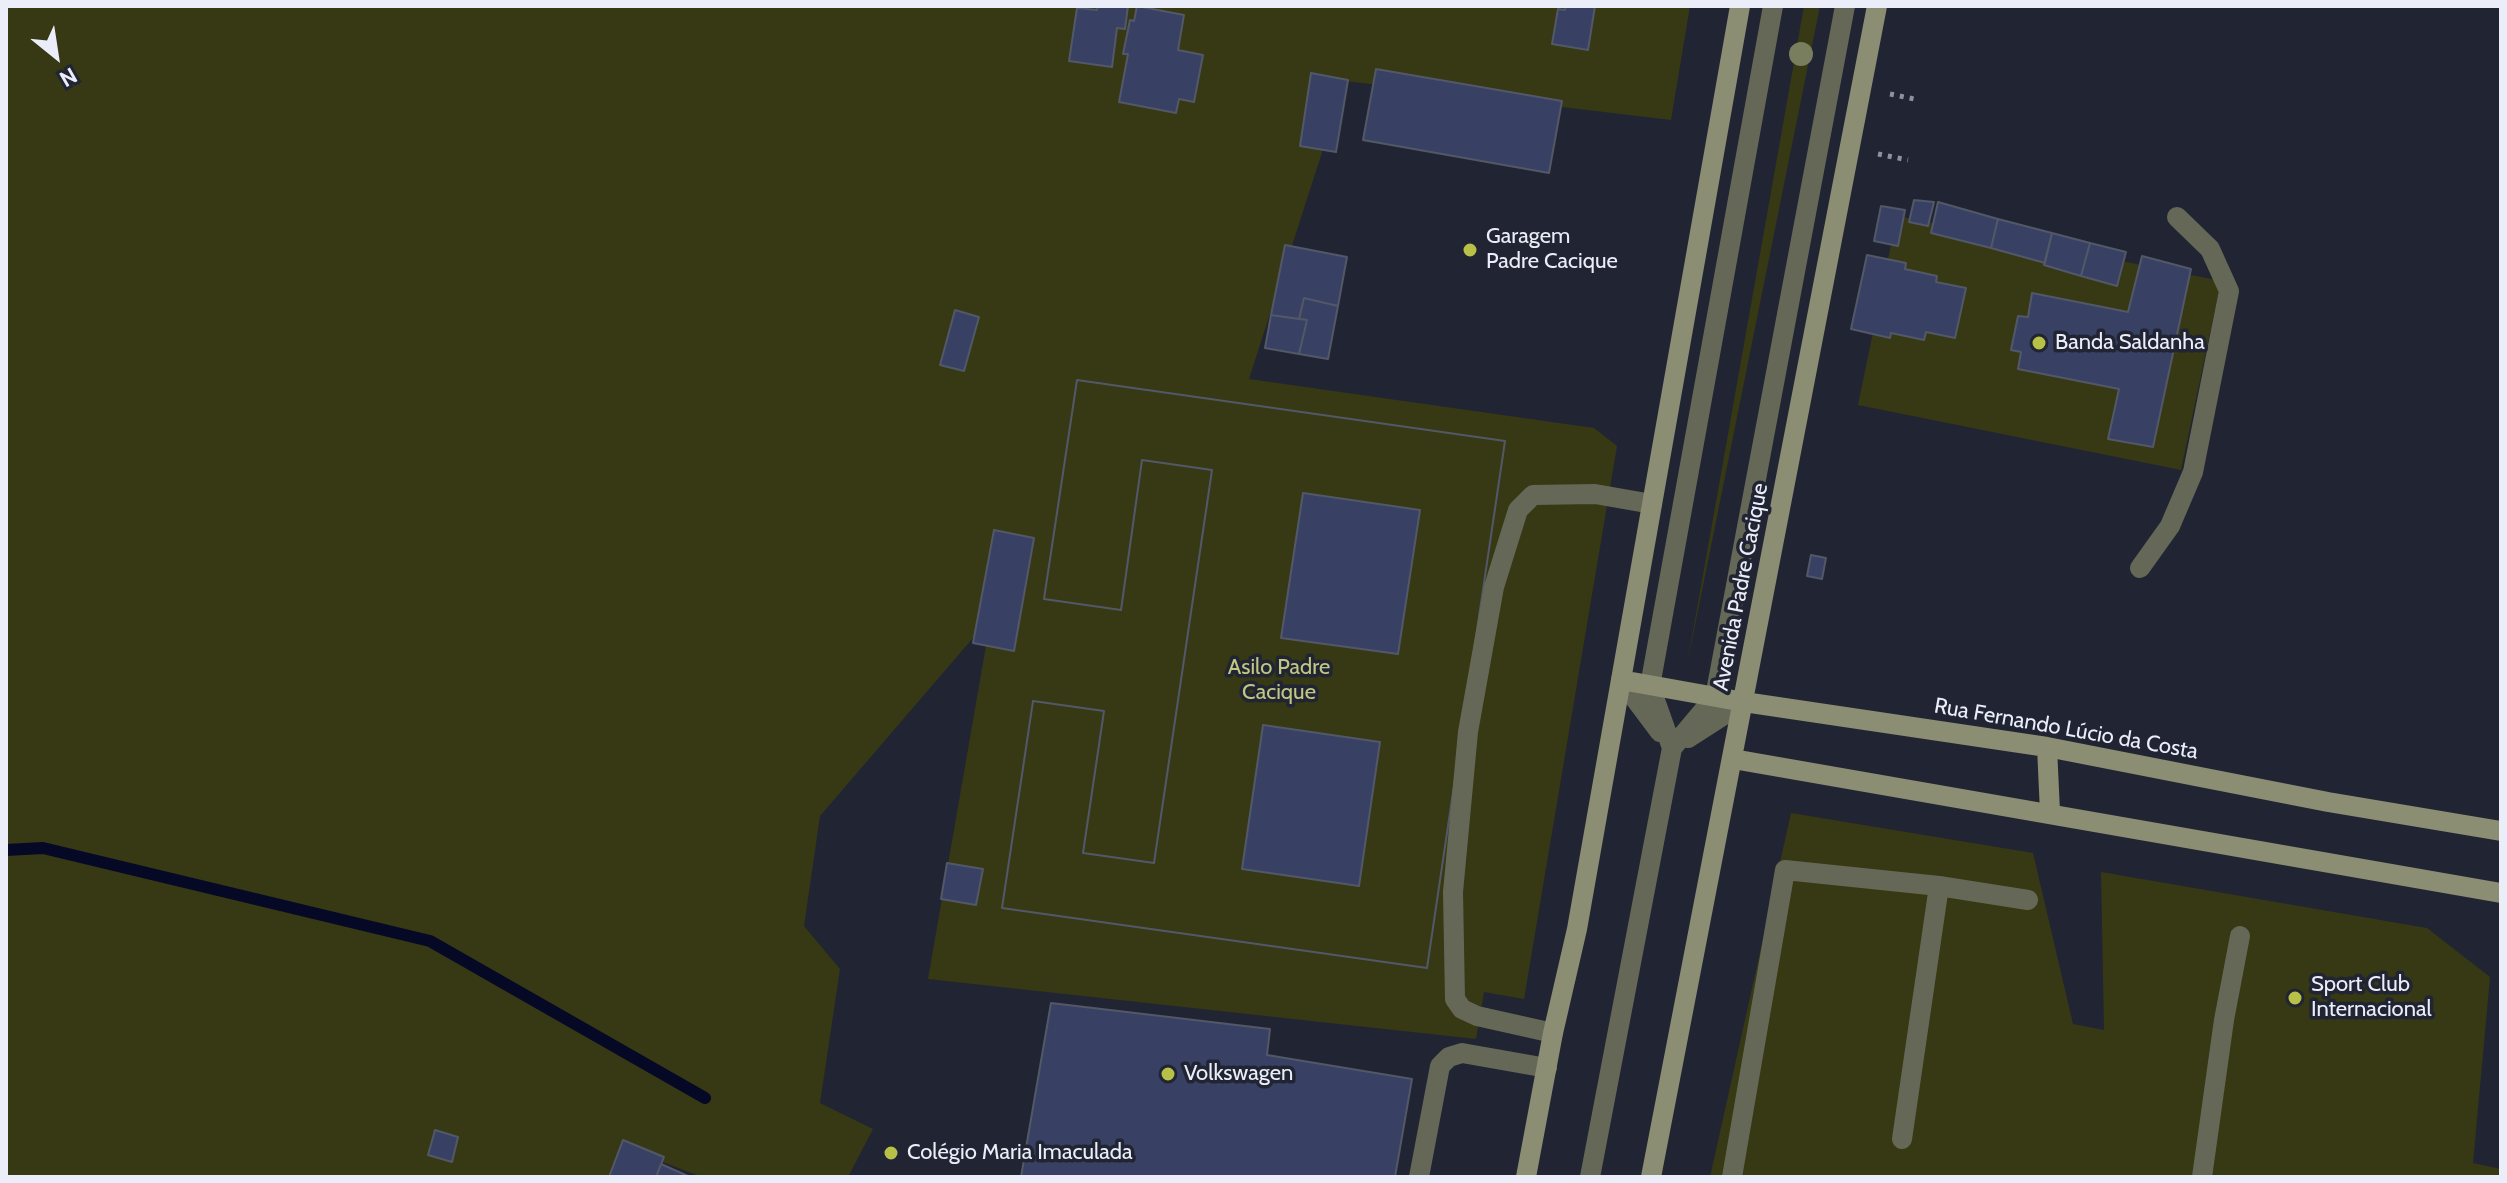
<!DOCTYPE html>
<html>
<head>
<meta charset="utf-8">
<style>
	body { margin:0 }
	#map { position:relative; width:2507px; height:1183px; overflow:hidden; background:#212533; font-family:Cabin,sans-serif }
	canvas { display:block }
	.frame { position:absolute; inset:0; border:8px solid #ebeef8; pointer-events:none }
	.north { position:absolute; left:16px; top:16px; width:80px; height:80px; -webkit-text-stroke:6px #212533; paint-order:stroke; rotate:150deg; font-size:22px; font-weight:700; line-height:32px; text-align:center; color:#ebeef8 }
	.north::after { content:''; display:block; margin:auto; width:28px; height:36px; background:#ebeef8; clip-path:polygon(50% 0,100% 100%,50% 72%,0 100%) }
</style>
</head>
<body>
<div id="map">
<canvas width="2507" height="1183"></canvas>
<div class="frame"></div>
<div class="north">N</div>
</div>
<script>
const ctx = document.querySelector('canvas').getContext('2d');
ctx.lineJoin = 'round';
function fillPath(path, color) { ctx.fillStyle = color; ctx.fill(path, 'evenodd'); }
const toPath = rows => new Path2D(rows.map(r => 'M' + r).join(''));
function trace(path, color, width, dash) { ctx.strokeStyle = color; ctx.lineWidth = width; ctx.lineCap = dash ? 'butt' : 'round'; ctx.setLineDash(dash || []); ctx.stroke(path); }
function drawText(font, color, halo, rows, align = 'center') {
  ctx.font = font + ' Cabin,sans-serif'; ctx.lineWidth = 7; ctx.setLineDash([]); ctx.textBaseline = 'middle'; ctx.strokeStyle = halo; ctx.fillStyle = color; for (const [text, x, y, turn = 0] of rows) {
    ctx.save(); ctx.translate(x, y); ctx.rotate((+turn || 0) * Math.PI / 180); ctx.textAlign = isNaN(turn) ? turn : align; if (halo) ctx.strokeText(text, 0, 0); ctx.fillText(text, 0, 0); ctx.restore();
  }
}
fillPath(toPath([
	[6,6,1690,6,1671,120,1345,81,1249,379,1594,428,1617,446,1524,999,1484,992,1476,1039,928,979,991,617,820,816,804,926,840,969,820,1103,873,1129,848,1177,702,1177,631,1150,620,1177,6,1177],
	[1804,6,1820,6,1687,665],
	[1897,216,2221,281,2181,470,1858,405],
	[1791,813,2033,853,2073,1024,2104,1030,2101,872,2427,928,2490,977,2473,1163,2501,1169,2501,1177,1710,1177]
]), '#363913');
trace(toPath([
	[6,850,43,848,430,941,705,1098]
]), '#050926', 12);
const building = toPath([
	[1098,6,1128,6,1125,29,1117,28,1112,67,1069,61,1077,8,1097,10,1098,6],
	[1137,6,1184,15,1178,50,1203,55,1194,102,1179,99,1176,113,1119,102,1128,54,1123,54,1130,20,1134,21,1137,6],
	[1566,6,1595,6,1588,50,1552,44,1558,9,1565,10,1566,6],
	[1376,69,1562,101,1549,173,1363,140,1376,69],
	[1311,73,1348,80,1336,152,1300,146,1311,73],
	[1914,200,1934,202,1928,226,1909,222,1914,200],
	[1938,202,1998,219,1991,248,1931,233,1938,202],
	[1881,206,1905,210,1898,246,1874,241,1881,206],
	[1998,219,2052,233,2045,263,1991,248,1998,219],
	[2052,233,2090,243,2081,276,2044,265,2052,233],
	[2090,243,2126,252,2117,286,2081,276,2090,243],
	[1285,245,1347,257,1338,306,1304,298,1299,319,1271,315,1285,245],
	[1867,255,1906,263,1905,269,1937,276,1936,282,1966,288,1955,338,1926,332,1924,340,1891,333,1890,338,1851,329,1867,255],
	[2142,256,2191,269,2153,447,2108,439,2119,389,2018,369,2021,352,2011,350,2018,316,2028,317,2032,293,2128,312,2142,256],
	[1304,298,1338,306,1328,359,1299,354,1307,320,1299,319,1304,298],
	[955,310,979,317,964,371,940,365,955,310],
	[1271,315,1307,320,1299,354,1265,348,1271,315],
	[1077,380,1505,441,1427,968,1002,908,1033,701,1104,711,1083,853,1154,863,1212,470,1142,460,1121,610,1044,599,1077,380],
	[1303,493,1420,510,1398,654,1281,638,1303,493],
	[1263,725,1380,742,1359,886,1242,869,1263,725],
	[1077,380,1505,441,1427,968,1002,908,1033,701,1104,711,1083,853,1154,863,1212,470,1142,460,1121,610,1044,599,1077,380],
	[994,530,1034,538,1014,651,973,643,994,530],
	[1811,555,1826,558,1822,579,1807,576,1811,555],
	[947,863,983,869,976,905,941,899,947,863],
	[1051,1003,1270,1029,1267,1055,1412,1079,1395,1177,1021,1177,1051,1003],
	[435,1130,458,1137,452,1162,428,1155,435,1130],
	[623,1140,664,1157,656,1177,609,1177,623,1140],
	[661,1164,690,1177,656,1177,661,1164]
]);
fillPath(building, '#384163');
trace(building, '#525868', 2);
trace(toPath([
	[1890,94,1919,100],
	[1878,154,1908,160]
]), '#8f929e', 5, [4, 6]);
trace(toPath([
	[2140,568,2170,526,2193,472,2229,291,2210,249,2177,217],
	[1621,680,1660,732],
	[1688,738,1744,702],
	[1672,748,1650,686,1773,6],
	[1553,1033,1477,1016,1462,1009,1455,999,1453,892,1468,732,1494,587,1518,510,1533,495,1595,494,1652,504],
	[1902,1139,1939,886],
	[1419,1177,1440,1066,1449,1057,1462,1053,1547,1068],
	[1590,1177,1672,748,1715,697,1845,6],
	[1732,1177,1785,870,1939,886,2028,900],
	[2202,1177,2224,1020,2240,936]
]), '#666857', 20);
trace(toPath([
	[1621,680,1744,702,2047,747,2328,802,2501,831],
	[2047,747,2050,812],
	[1733,759,2501,893],
	[1526,1177,1553,1033,1577,929,1740,6],
	[1651,1177,1877,6]
]), '#8b8e72', 20);
ctx.fillStyle = '#787e5e';
for (const [x, y] of [
	[1801,54]
]) { ctx.beginPath(); ctx.arc(x, y, 12, 0, 2 * Math.PI); ctx.fill(); }
for (const [x, y, r, color] of [
	[1470,250,8,"#b8c147"],
	[2039,343,8,"#b8c147"],
	[2295,998,8,"#b8c147"],
	[1168,1074,8,"#b8c147"],
	[891,1153,8,"#b8c147"]
]) { const dot = new Path2D(); dot.arc(x, y, r, 0, 2 * Math.PI); ctx.fillStyle = color; ctx.fill(dot); trace(dot, '#212533', 3); }
drawText('22px', '#ebeef8', '#212533', [
	["Garagem",1486,237],
	["Padre Cacique",1486,262],
	["Banda Saldanha",2055,343],
	["Sport Club",2311,985],
	["Internacional",2311,1010],
	["Volkswagen",1184,1074],
	["Colégio Maria Imaculada",907,1153]
], 'left');
drawText('22px', '#ebeef8', '#212533', [
	["Avenida Padre Cacique",1741,587,-79],
	["Rua Fernando Lúcio da Costa",2066,729,10]
]);
drawText('22px', '#c0c782', '#212533', [
	["Asilo Padre",1279,668],
	["Cacique",1279,693]
]);
</script>
</body>
</html>
